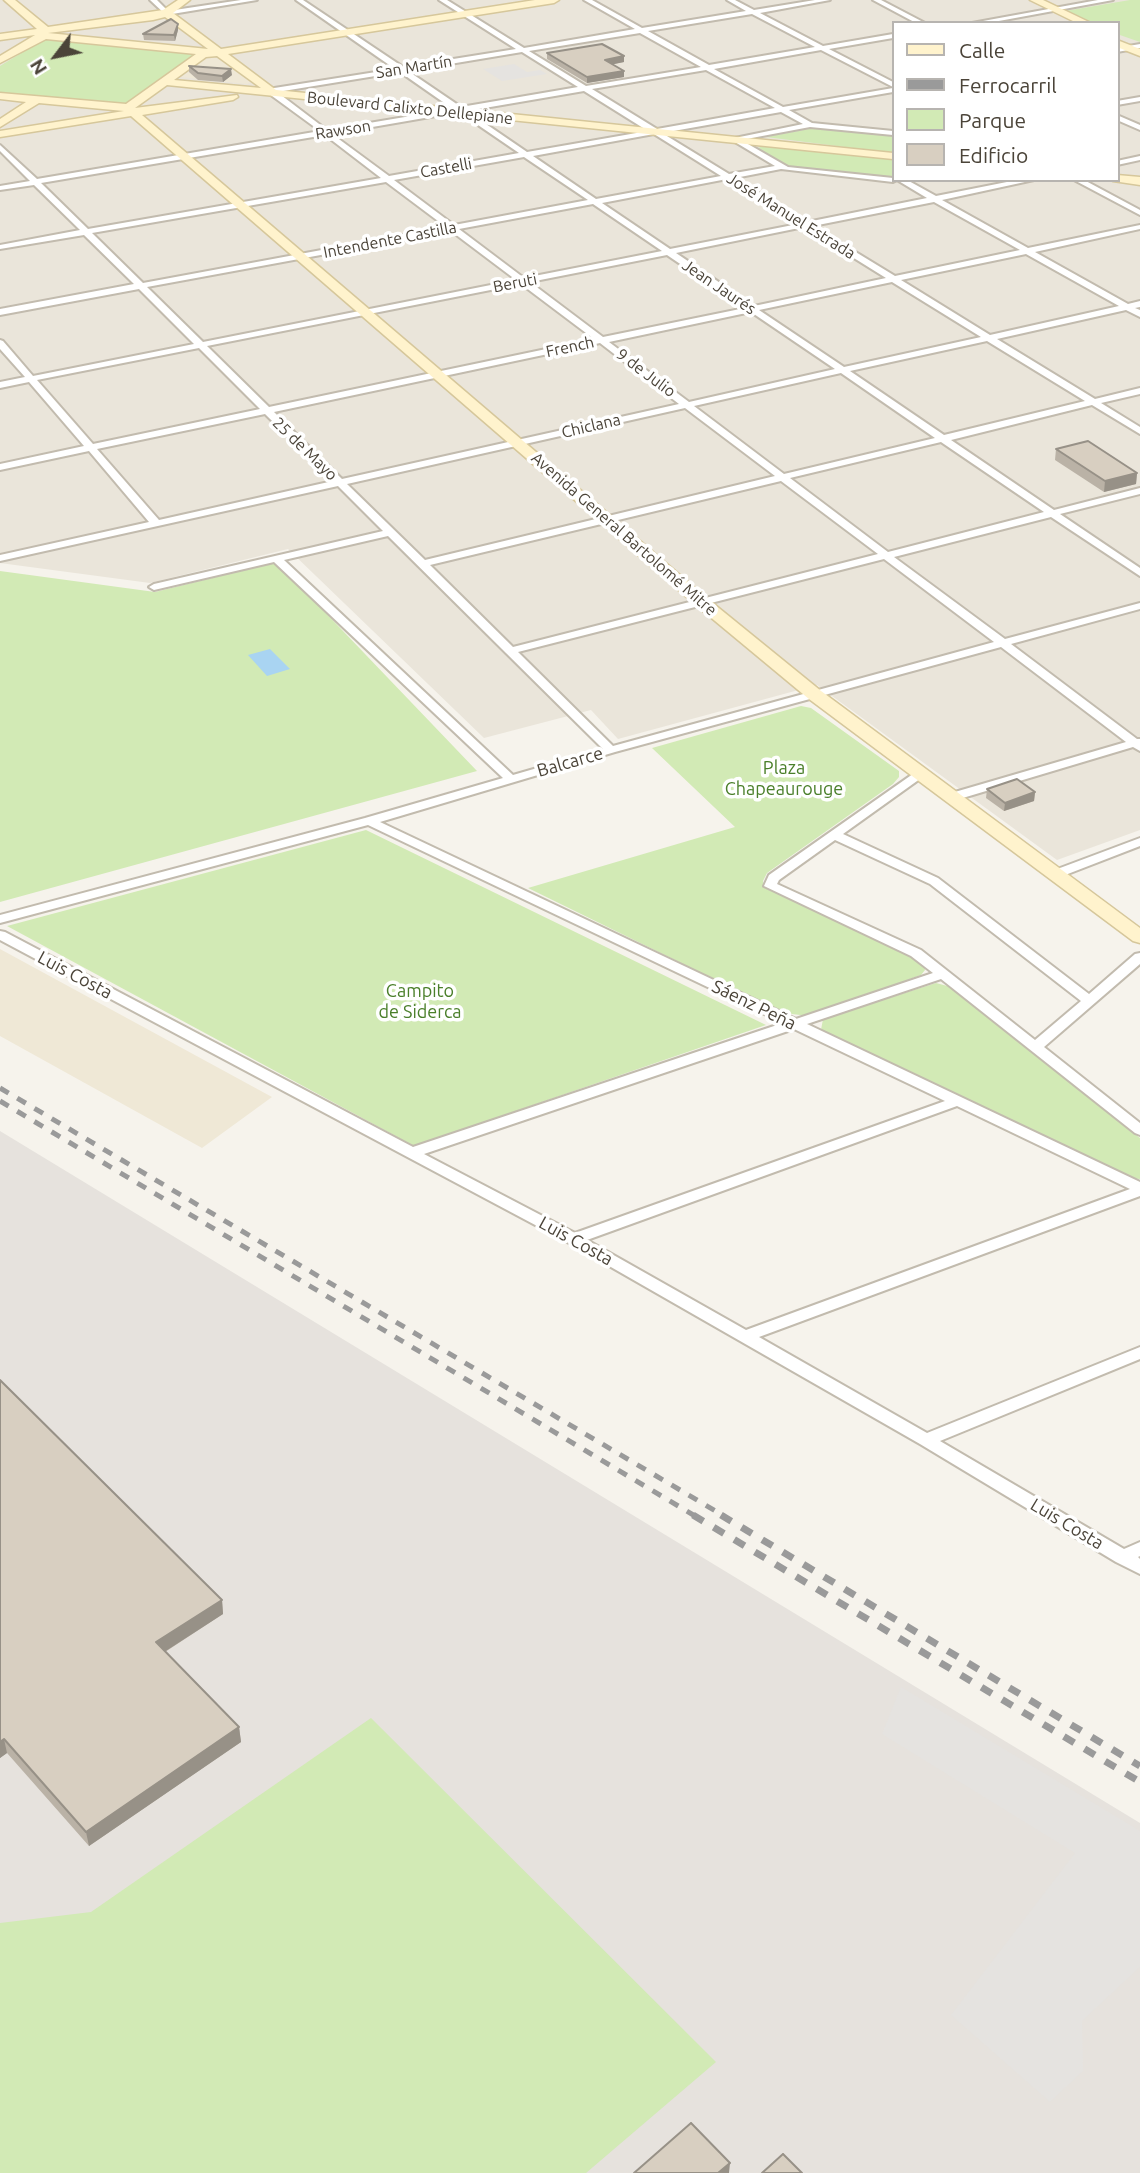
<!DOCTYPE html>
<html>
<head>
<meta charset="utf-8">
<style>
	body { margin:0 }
	#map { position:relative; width:1140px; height:2173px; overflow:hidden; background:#f6f3ec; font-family:Ubuntu,sans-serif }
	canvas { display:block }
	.legend { position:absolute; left:892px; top:21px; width:228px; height:161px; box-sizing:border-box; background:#fff; border:2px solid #b7b4b0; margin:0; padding:9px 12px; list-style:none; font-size:21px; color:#4b4439 }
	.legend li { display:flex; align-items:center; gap:14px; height:35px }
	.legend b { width:35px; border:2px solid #b7b4b0 }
	.north { position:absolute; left:21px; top:21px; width:70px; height:70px; -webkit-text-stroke:5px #fff; paint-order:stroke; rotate:238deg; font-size:19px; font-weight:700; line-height:28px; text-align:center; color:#4b4439 }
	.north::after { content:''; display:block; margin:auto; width:24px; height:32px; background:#4b4439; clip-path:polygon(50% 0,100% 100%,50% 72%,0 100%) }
</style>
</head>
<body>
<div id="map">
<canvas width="1140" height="2173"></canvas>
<ul class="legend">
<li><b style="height:9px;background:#fff3cd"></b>Calle</li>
<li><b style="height:9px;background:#9a9a9a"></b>Ferrocarril</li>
<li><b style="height:19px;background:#d2eab5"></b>Parque</li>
<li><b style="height:19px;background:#d8cfc1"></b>Edificio</li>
</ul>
<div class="north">N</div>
</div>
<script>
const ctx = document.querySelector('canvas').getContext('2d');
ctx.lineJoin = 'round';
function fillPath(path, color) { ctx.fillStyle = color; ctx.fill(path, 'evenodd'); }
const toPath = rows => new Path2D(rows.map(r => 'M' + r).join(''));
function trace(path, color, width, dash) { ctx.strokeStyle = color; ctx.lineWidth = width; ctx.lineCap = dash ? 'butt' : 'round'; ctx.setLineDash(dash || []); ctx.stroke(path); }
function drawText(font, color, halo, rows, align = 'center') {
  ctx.font = font + ' Ubuntu,sans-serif'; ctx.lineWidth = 7; ctx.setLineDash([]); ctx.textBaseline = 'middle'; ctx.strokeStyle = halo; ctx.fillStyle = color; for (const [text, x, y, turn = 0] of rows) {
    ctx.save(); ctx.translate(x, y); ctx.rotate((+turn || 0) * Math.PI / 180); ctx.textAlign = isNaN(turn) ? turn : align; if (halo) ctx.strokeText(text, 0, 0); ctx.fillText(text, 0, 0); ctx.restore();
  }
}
fillPath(toPath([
	[0,0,1140,0,1140,830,1057,860,817,685,618,739,591,710,484,738,288,549,150,583,0,563],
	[893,23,1117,23,1117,180,893,180]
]), '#eae5da');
fillPath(toPath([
	[0,1131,1140,1823,1140,2173,0,2173]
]), '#e6e2dd');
fillPath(toPath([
	[209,55,219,55,253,81,247,84,181,77],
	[0,949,272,1097,202,1148,0,1036]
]), '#efe8d6');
fillPath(toPath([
	[1130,0,1140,0,1140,42,1117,34,1117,23,1092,23,1065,11],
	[46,38,200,53,125,106,0,93,0,66],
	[814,128,893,135,893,153,766,137],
	[766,145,893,158,893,177,788,166,758,148],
	[277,562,477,771,0,902,0,571,155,592],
	[801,706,811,708,899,771,899,777,893,784,767,873,763,881,765,888,910,955,924,965,925,970,921,975,809,1016,783,1013,528,888,735,827,652,748],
	[366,830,766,1025,414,1146,7,926],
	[936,983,951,987,1140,1138,1140,1179,1128,1178,821,1030,823,1019],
	[371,1718,716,2062,586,2173,0,2173,0,1923,91,1912]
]), '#d2eab5');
fillPath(toPath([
	[514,64,527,72,540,70,547,74,502,81,483,69],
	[901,1687,1140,1831,1140,1967,1082,2021,1083,2071,1050,2102,951,2015,1075,1853,882,1734]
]), '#e5e3e0');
fillPath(toPath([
	[270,649,290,669,267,676,248,655]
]), '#a9d4f2');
const street = toPath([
	[150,0,157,0,168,11,241,0,257,0,166,15,150,0],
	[296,0,303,0,403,67,516,49,439,0,447,0,524,48,635,29,584,0,592,0,642,28,746,11,727,0,735,0,754,10,815,0,830,0,760,13,823,46,893,34,893,38,829,49,893,82,893,87,821,50,714,69,783,107,893,88,893,92,789,110,812,123,893,131,893,135,810,127,741,140,788,167,893,178,893,180,897,180,893,182,781,169,735,178,807,222,927,198,897,180,907,180,936,196,1017,180,1034,180,942,200,1028,248,1140,225,1140,229,1035,252,1128,304,1140,301,1140,307,1135,308,1140,310,1140,317,1126,310,997,339,1095,399,1140,388,1140,394,1101,403,1140,427,1140,434,1092,405,951,440,1054,510,1140,488,1140,494,1060,514,1140,568,1140,576,1051,517,894,557,1005,639,1140,603,1140,609,1011,644,1137,739,1140,739,1140,751,1133,747,956,800,948,800,946,797,948,794,1126,742,1001,647,615,752,380,822,796,1019,933,973,911,956,764,886,769,875,920,769,926,773,924,776,843,834,938,878,1089,994,1135,954,1140,953,1140,964,1044,1047,1140,1123,1140,1135,1135,1133,941,979,807,1024,1140,1182,1140,1196,759,1337,927,1433,1140,1347,1140,1359,940,1441,1124,1549,1140,1542,1140,1556,1138,1557,1140,1559,1140,1574,1116,1562,920,1444,569,1243,0,940,0,931,5,932,413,1147,783,1023,368,825,0,923,0,915,365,818,503,778,274,562,154,590,149,587,154,584,383,531,338,486,0,561,0,555,149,522,89,451,0,470,0,464,84,446,29,382,0,388,0,382,25,377,0,349,0,340,3,341,33,376,194,344,139,289,0,315,0,309,134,284,84,235,0,249,0,245,80,230,34,185,0,190,0,186,30,181,0,151,0,145,37,179,320,131,268,93,268,89,395,69,296,0],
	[752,14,815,47,709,65,648,31,752,14],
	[640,33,701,67,586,86,529,51,640,33],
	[522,52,578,87,461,107,408,71,522,52],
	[706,70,775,108,657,129,592,89,706,70],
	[400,72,453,109,327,130,277,92,400,72],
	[584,91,648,131,527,152,467,111,584,91],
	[459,112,519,153,389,176,332,134,459,112],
	[781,112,803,124,730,139,775,166,729,174,662,133,781,112],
	[654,134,721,176,596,199,533,156,654,134],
	[325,135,381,178,88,229,41,183,325,135],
	[524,157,588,200,454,225,394,180,524,157],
	[727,179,798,224,670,249,602,203,727,179],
	[386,182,446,227,143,283,92,233,386,182],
	[934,202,1020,250,895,276,813,226,934,202],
	[593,204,662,251,524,278,459,229,593,204],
	[804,227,886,278,754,306,676,253,804,227],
	[451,231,516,280,203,342,147,287,451,231],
	[1026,254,1119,306,990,335,901,280,1026,254],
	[667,255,745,308,603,337,530,282,667,255],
	[892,282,981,337,844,367,759,310,892,282],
	[521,284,594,339,269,407,207,346,521,284],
	[751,312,835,369,689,402,609,342,751,312],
	[987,341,1085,401,944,435,850,371,987,341],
	[600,343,679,404,342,479,274,412,600,343],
	[199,348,260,409,93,444,37,380,199,348],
	[841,373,935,438,784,474,694,406,841,373],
	[685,408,775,476,425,560,347,484,685,408],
	[265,414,333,481,159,520,97,449,265,414],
	[941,442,1044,512,888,552,790,478,941,442],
	[781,481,878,554,513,647,430,565,781,481],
	[388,536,506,653,603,749,513,775,284,560,388,536],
	[884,559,994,642,613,746,518,652,884,559],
	[835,840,930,884,1081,1001,1035,1040,921,950,777,884,779,880,835,840],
	[794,1029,945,1101,575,1233,424,1154,794,1029],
	[957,1106,1130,1189,746,1330,587,1240,957,1106],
	[873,0,881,0,925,23,916,23,873,0],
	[1098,0,1113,0,988,23,972,23,1098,0],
	[1140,44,1140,48,1117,52,1117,48,1140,44],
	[1140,97,1140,101,1117,105,1117,101,1140,97],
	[1117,115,1140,125,1140,130,1117,120,1117,115],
	[1140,156,1140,160,1117,165,1117,161,1140,156],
	[1074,180,1084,180,1140,210,1140,215,1074,180],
	[1140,838,1140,846,1060,877,1056,878,1050,874,1052,871,1140,838]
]);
const secondary = toPath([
	[4,0,15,0,48,27,163,10,178,0,190,0,173,13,221,49,535,0,559,0,554,3,228,54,276,90,893,153,893,159,167,85,135,108,237,95,238,97,233,100,142,115,709,600,821,691,1140,928,1140,943,1133,941,809,699,697,606,131,116,0,137,0,131,124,111,39,103,0,127,0,119,26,102,0,99,0,93,126,104,196,54,46,39,0,63,0,56,35,35,0,40,0,34,37,29,4,0],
	[165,17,208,49,48,33,153,20,165,17],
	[217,56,261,88,174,80,206,57,217,56],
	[1030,0,1043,0,1091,23,1077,23,1030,0],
	[1117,40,1140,49,1140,56,1117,47,1117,40],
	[1117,175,1140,177,1140,185,1113,181,1117,180,1117,175]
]);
trace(street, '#c2bbae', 4);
trace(secondary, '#d6c79b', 3);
fillPath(street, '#fff');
fillPath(secondary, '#fff3cd');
trace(toPath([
	[0,1088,724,1516],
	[0,1101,695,1516]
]), '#9a9a9a', 5, [10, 10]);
trace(toPath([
	[693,1515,1140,1782],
	[721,1515,1140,1766]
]), '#9a9a9a', 7, [12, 12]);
fillPath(toPath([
	[178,30,175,41,144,40,143,34],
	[547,53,624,62,613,64,624,77,587,83,547,59],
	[189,66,232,75,223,82,198,80,189,72],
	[1056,449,1137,473,1136,484,1104,492,1055,460],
	[987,789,1035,792,1034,801,1004,811,986,798],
	[0,1380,222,1600,223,1614,165,1652,239,1727,241,1742,89,1846,7,1753,0,1758]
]), '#bab2a6');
fillPath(toPath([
	[178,24,178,30,175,41,174,35],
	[624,56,624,62,605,66,605,60],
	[231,69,232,75,223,82,222,76],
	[624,71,624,77,587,83,587,77],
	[1137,473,1136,484,1104,492,1105,481],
	[1035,792,1034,801,1004,811,1005,803],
	[222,1600,223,1614,158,1656,156,1642],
	[239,1727,241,1742,89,1846,86,1832],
	[4,1739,7,1753,0,1758,0,1742],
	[730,2163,729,2173,718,2173]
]), '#979187');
const building = toPath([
	[171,19,178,24,174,35,143,34,171,19],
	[602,44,624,56,605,60,624,71,587,77,547,53,602,44],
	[189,66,231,69,222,76,198,73,189,66],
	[1088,441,1137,473,1105,481,1056,449,1088,441],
	[1017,779,1035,792,1005,803,987,789,1017,779],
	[0,1380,222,1600,156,1642,239,1727,86,1832,4,1739,0,1742,0,1380],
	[691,2123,730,2163,718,2173,634,2173,691,2123],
	[783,2154,802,2173,762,2173,783,2154]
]);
fillPath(building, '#d8cfc1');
trace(building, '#979187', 2);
drawText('16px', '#4b4439', '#fff', [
	["San Martín",414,67,-9],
	["Boulevard Calixto Dellepiane",410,108,6],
	["Rawson",343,130,-9],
	["Castelli",446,168,-10],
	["José Manuel Estrada",791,216,32],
	["Intendente Castilla",390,240,-11],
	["Beruti",515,283,-11],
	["Jean Jaurés",719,287,34],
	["French",570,347,-12],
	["9 de Julio",646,373,37],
	["Chiclana",591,426,-13],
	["25 de Mayo",305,449,44],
	["Avenida General Bartolomé Mitre",624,534,41]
]);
drawText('18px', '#4b4439', '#fff', [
	["Balcarce",570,762,-16],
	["Luis Costa",75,975,28],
	["Sáenz Peña",754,1005,26],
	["Luis Costa",576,1241,29],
	["Luis Costa",1067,1524,31]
]);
drawText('18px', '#4a7f2a', '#fff', [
	["Plaza",784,768],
	["Chapeaurouge",784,789],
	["Campito",420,991],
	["de Siderca",420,1012]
]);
</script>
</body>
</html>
